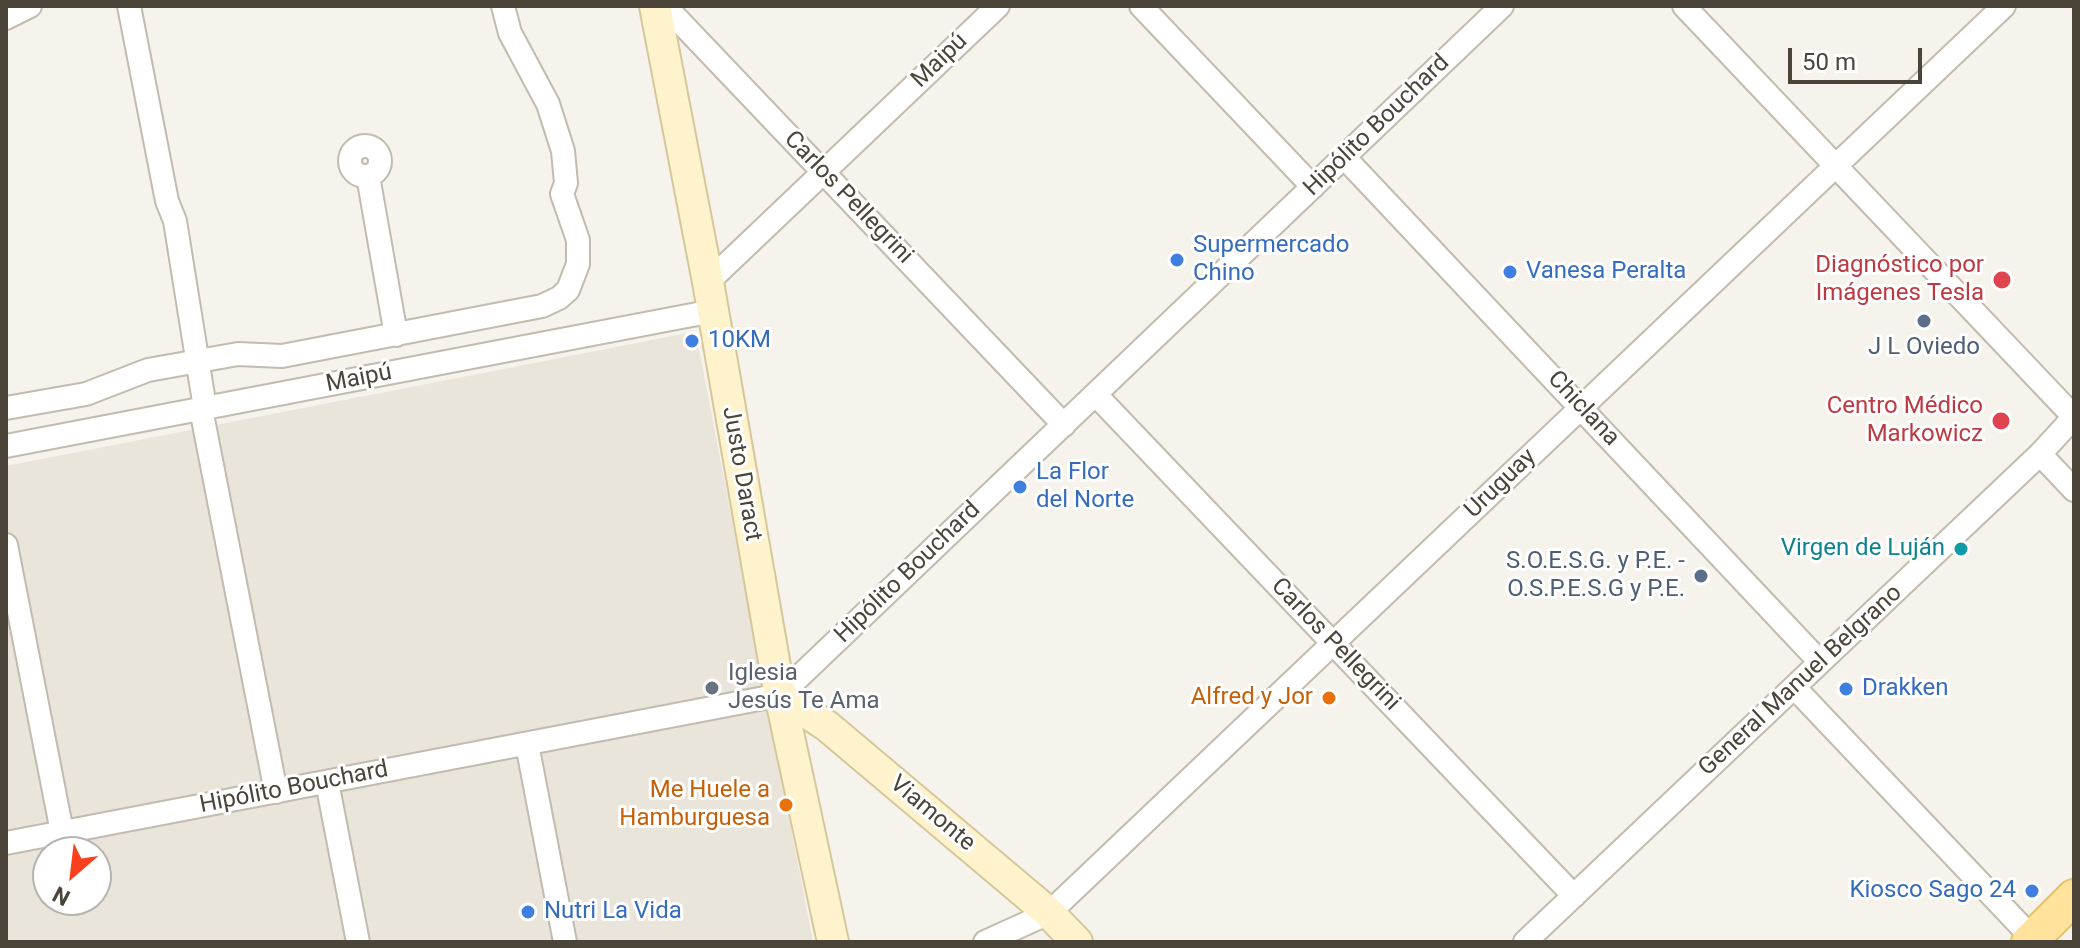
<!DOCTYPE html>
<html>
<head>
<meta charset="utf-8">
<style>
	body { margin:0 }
	#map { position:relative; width:2080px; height:948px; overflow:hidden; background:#f6f3ec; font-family:Roboto,sans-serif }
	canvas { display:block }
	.frame { position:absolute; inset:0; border:8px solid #4b4439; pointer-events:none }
	.north { position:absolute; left:32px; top:836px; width:80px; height:80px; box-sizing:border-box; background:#fff; border:2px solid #b7b4b0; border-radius:50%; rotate:208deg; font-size:22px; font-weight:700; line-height:32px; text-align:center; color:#4b4439 }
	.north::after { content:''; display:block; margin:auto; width:28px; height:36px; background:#fc3f1d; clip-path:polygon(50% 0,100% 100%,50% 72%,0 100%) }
	.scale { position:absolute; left:1788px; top:48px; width:134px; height:36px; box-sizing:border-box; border:4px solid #4b4439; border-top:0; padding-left:10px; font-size:24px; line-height:28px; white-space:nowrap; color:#4b4439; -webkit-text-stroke:6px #fff; paint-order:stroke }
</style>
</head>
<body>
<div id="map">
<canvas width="2080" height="948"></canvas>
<div class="frame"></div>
<div class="north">N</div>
<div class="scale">50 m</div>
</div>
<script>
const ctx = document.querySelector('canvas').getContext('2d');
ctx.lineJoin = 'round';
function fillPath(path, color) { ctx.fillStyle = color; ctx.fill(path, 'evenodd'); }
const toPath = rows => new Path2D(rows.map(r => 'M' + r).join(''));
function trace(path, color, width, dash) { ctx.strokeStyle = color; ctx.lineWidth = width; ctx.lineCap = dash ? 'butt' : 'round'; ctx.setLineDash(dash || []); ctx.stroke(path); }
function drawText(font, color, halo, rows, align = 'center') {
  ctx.font = font + ' Roboto,sans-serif'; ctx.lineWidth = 6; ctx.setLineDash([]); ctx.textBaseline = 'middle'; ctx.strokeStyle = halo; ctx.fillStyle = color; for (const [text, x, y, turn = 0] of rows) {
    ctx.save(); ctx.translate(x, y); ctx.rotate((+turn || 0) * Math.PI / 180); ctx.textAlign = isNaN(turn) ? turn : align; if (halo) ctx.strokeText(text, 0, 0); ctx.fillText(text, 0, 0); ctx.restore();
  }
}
fillPath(toPath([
	[688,333,697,338,813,942,6,942,6,466],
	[48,852,96,852,96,900,48,900]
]), '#eae5da');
const street = toPath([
	[129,6,167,201,175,221,205,408],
	[665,6,1064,425],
	[1141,6,1313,187],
	[1684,6,2074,417],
	[6,18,30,6],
	'350 161a15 15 0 1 1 30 0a15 15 0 1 1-30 0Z',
	[1344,157,1820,662],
	[368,176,396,335],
	[708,282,998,6],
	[1096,395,1574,896],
	[6,408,86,394,148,370,238,354,282,356,542,306,559,298,568,290,578,264,578,240,562,194,566,183,563,151,548,104,510,33,503,6],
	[201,409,276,792],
	[6,446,713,311],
	[2040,454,2074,490],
	[6,545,62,832],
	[1794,687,2036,942],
	[527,744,565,942],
	[327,782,358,942],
	[6,843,780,695,1502,6],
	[985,942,1049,913,2004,6],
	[1525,942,2040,454,2074,417]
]);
const secondary = toPath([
	[655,6,708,282,780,695,833,942],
	[780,695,827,726,1049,913,1077,942]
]);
const primary = toPath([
	[2029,942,2074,897]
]);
trace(street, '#c2bbae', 26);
trace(secondary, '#d6c79b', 34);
trace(primary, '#e6c16a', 38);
trace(street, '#fff', 22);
trace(secondary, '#fff3cd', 30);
trace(primary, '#ffe39c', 34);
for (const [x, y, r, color] of [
	[1177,260,8,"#3f7fe0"],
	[1510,272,8,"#3f7fe0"],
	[2002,280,10,"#e0444e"],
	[1924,321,8,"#5c6f8a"],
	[692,341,8,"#3f7fe0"],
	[2001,421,10,"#e0444e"],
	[1020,487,8,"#3f7fe0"],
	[1961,549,8,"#0f9aa8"],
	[1701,576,8,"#5c6f8a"],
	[712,688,8,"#6b7280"],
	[1846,689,8,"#3f7fe0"],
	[1329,698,8,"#e8710a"],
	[786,805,8,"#e8710a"],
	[2032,891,8,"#3f7fe0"],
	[528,912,8,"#3f7fe0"]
]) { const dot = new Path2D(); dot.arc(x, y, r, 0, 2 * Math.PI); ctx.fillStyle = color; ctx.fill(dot); trace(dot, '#fff', 3); }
drawText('24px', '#4b4439', '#fff', [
	["Maipú",940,61,-44],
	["Hipólito Bouchard",1377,126,-44],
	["Carlos Pellegrini",848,198,46],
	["Maipú",359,379,-11],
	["Chiclana",1583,409,47],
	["Justo Daract",741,474,80],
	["Uruguay",1501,484,-44],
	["Hipólito Bouchard",908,573,-44],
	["Carlos Pellegrini",1335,645,46],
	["General Manuel Belgrano",1801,681,-43],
	["Hipólito Bouchard",294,788,-11],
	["Viamonte",932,814,40]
]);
drawText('24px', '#366cbe', '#fff', [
	["Supermercado",1193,246],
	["Chino",1193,274],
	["Vanesa Peralta",1526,272],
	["10KM",708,341],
	["La Flor",1036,473],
	["del Norte",1036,501],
	["Drakken",1862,689],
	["Kiosco Sago 24",2016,891,"right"],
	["Nutri La Vida",544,912]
], 'left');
drawText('24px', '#be3a42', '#fff', [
	["Diagnóstico por",1984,266],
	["Imágenes Tesla",1984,294],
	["Centro Médico",1983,407],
	["Markowicz",1983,435]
], 'right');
drawText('24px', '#4e5e75', '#fff', [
	["J L Oviedo",1924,348],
	["S.O.E.S.G. y P.E. -",1685,562,"right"],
	["O.S.P.E.S.G y P.E.",1685,590,"right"]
]);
drawText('24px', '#0d838f', '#fff', [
	["Virgen de Luján",1945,549]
], 'right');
drawText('24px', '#5b616d', '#fff', [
	["Iglesia",728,674],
	["Jesús Te Ama",728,702]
], 'left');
drawText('24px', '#c56008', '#fff', [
	["Alfred y Jor",1313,698],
	["Me Huele a",770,791],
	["Hamburguesa",770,819]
], 'right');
</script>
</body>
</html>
